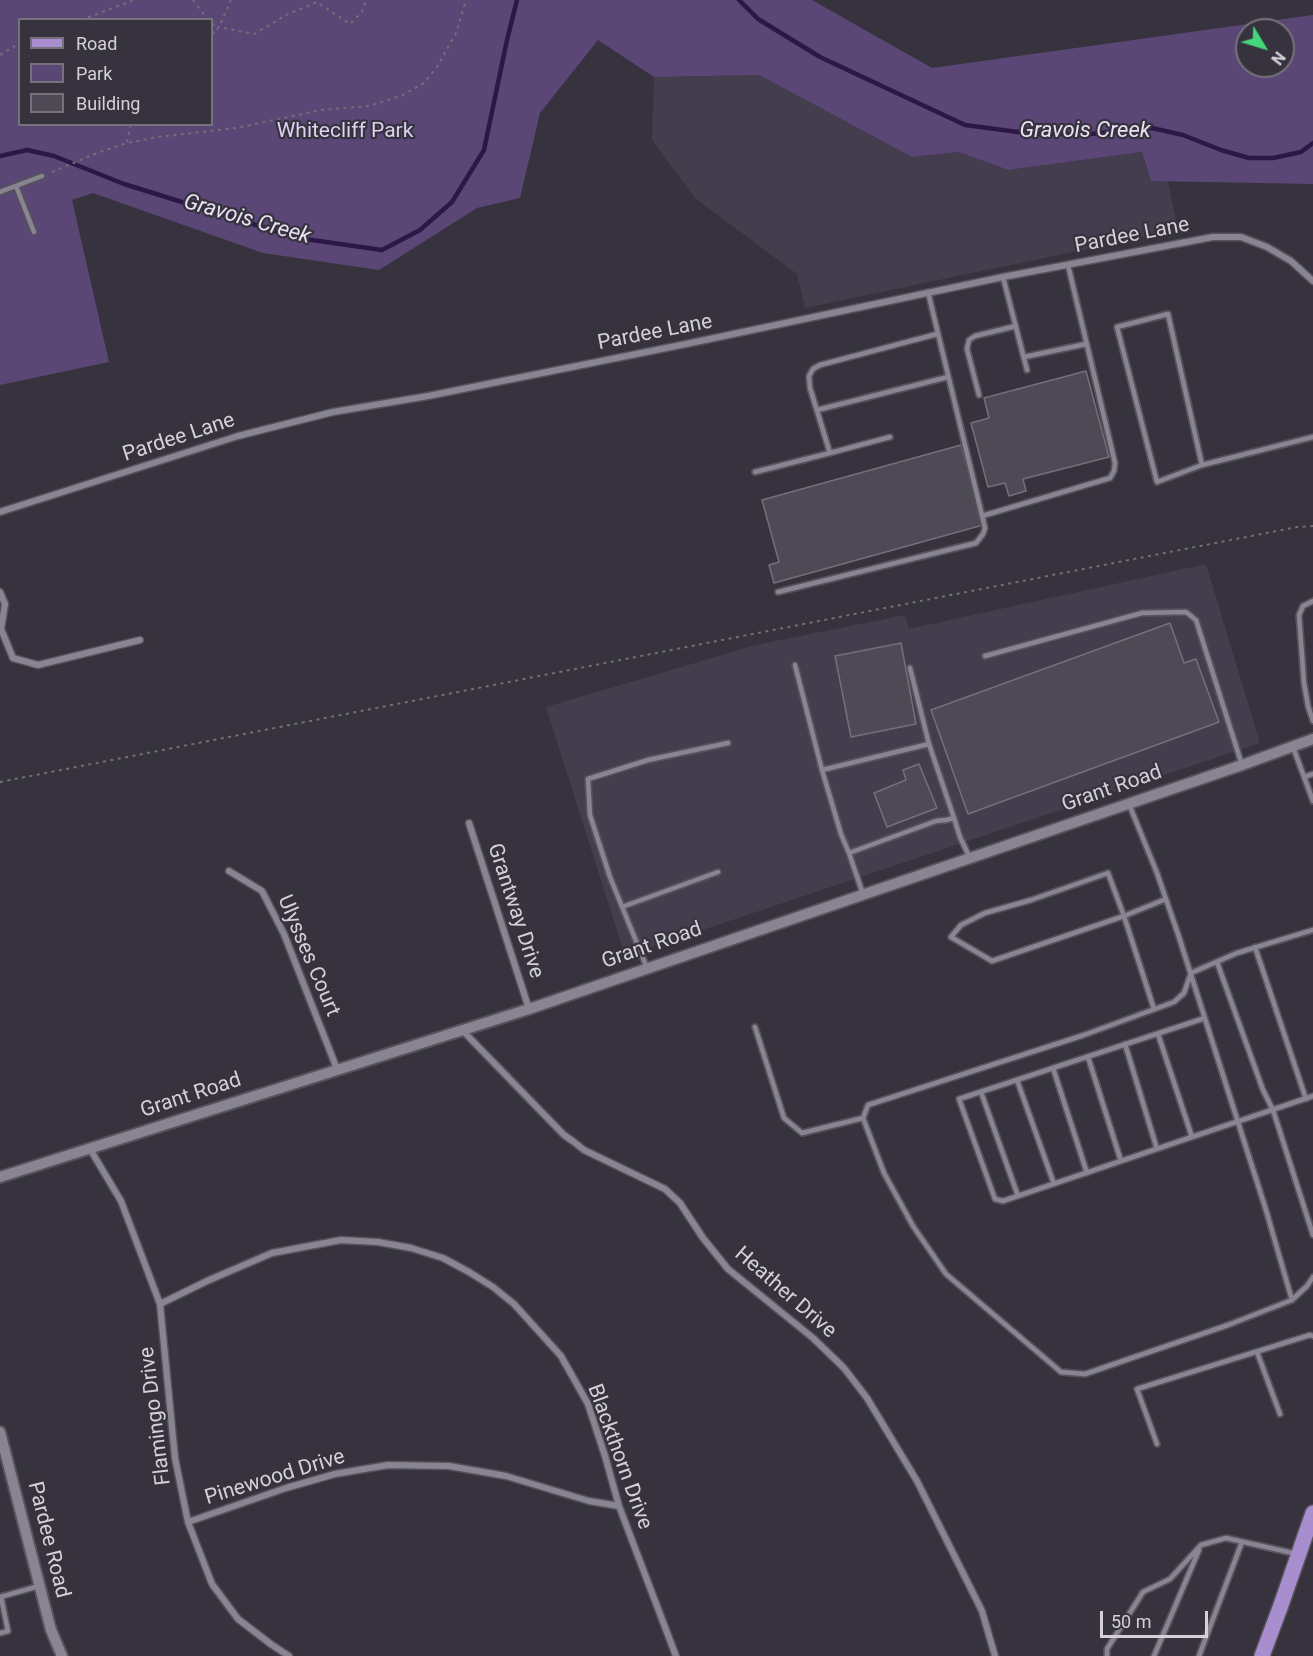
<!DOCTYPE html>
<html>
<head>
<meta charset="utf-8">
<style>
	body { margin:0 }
	#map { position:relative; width:1313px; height:1656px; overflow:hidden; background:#37333e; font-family:Roboto,sans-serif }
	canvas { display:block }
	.legend { position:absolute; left:18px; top:18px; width:195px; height:108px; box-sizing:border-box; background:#37333e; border:2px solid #76727c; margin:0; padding:8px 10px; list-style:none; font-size:18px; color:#d4d1d8 }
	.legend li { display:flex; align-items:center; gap:12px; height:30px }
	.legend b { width:30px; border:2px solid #76727c }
	.north { position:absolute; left:1235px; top:18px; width:60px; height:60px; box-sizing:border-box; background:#37333e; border:2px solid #76727c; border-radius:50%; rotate:128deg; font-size:16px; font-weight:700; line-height:24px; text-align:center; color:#d4d1d8 }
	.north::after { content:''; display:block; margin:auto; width:21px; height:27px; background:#44d77a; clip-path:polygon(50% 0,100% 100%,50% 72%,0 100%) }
	.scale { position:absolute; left:1100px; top:1611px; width:108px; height:27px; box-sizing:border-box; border:3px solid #d4d1d8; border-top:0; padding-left:8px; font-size:18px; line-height:21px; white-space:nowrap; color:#d4d1d8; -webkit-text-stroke:4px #37333e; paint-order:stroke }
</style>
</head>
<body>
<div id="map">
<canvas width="1313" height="1656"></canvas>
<ul class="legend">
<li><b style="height:8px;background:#a88ece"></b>Road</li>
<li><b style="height:16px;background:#5a4776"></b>Park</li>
<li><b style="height:16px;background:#4e4a55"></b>Building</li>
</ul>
<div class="north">N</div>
<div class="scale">50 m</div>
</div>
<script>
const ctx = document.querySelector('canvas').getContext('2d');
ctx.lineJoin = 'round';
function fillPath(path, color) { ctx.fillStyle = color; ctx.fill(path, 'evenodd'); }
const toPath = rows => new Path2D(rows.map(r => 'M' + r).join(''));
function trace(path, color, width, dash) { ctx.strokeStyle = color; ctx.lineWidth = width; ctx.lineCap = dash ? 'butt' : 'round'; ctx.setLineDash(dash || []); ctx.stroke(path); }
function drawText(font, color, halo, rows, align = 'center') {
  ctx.font = font + ' Roboto,sans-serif'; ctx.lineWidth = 4.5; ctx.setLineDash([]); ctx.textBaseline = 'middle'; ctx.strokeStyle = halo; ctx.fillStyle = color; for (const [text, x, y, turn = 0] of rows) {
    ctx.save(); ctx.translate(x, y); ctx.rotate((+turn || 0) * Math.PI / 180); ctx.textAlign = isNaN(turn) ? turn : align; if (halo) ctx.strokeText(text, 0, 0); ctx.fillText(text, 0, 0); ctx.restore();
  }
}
fillPath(toPath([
	[759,75,912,157,959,152,1008,170,1142,152,1151,181,1168,181,1178,230,805,308,797,274,695,198,652,140,654,77],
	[1206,564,1260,743,625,956,546,707,756,645,905,615,909,629]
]), '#433d4d');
fillPath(toPath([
	[0,0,812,0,932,68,1313,15,1313,184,1151,181,1142,152,1008,170,959,152,912,157,759,75,654,77,598,40,540,113,520,198,477,208,379,270,263,253,93,193,72,200,109,362,0,385],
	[20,20,212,20,212,124,20,124],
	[1247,30,1283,30,1283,66,1247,66]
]), '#5a4776');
trace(toPath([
	[739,0,758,19,820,57,965,125,1033,134,1090,134,1152,128,1183,135,1221,150,1249,158,1273,158,1301,152,1313,143],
	[0,156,27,150,54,156,124,184,298,238,382,250,420,230,452,202,484,150,507,40,517,0]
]), '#2d1748', 4.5);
const building = toPath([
	[1086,371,1109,457,1023,479,1026,491,1009,496,1005,483,988,487,971,423,989,418,984,398,1086,371],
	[961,445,983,525,774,583,769,565,779,562,762,500,961,445],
	[1170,623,1184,663,1196,659,1219,722,968,814,931,710,1170,623],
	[901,643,916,724,851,737,835,656,901,643],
	[919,764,937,808,887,827,874,793,906,780,903,770,919,764]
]);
fillPath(building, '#4e4a55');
trace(building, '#746f7b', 1.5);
const service = toPath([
	[16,186,34,232],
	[0,192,42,176],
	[1003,277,1027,370],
	[1024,357,1086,344],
	[979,395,967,349,969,340,975,336,1016,326],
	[817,410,948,377],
	[830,453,890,437],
	[1202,465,1168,314,1117,327,1157,482,1202,465,1313,437],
	[755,472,830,453,810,388,809,376,813,369,820,365,937,334],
	[982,516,1110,478,1114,471,1115,463,1068,265],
	[778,592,976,543,983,534,985,528,928,292],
	[1313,601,1303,606,1299,615,1304,683,1308,706,1313,721],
	[985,656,1142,613,1186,612,1196,620,1242,765],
	[795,665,822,770,929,744],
	[910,668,929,744,954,818],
	[1293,747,1313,801],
	[822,770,841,834,849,853],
	[1304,777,1313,774],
	[1108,873,1124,916,992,961,951,937,961,925,985,913,1031,900,1108,873],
	[863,894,849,853,936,821,946,820,954,818,960,837,970,858],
	[622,907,718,872],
	[1255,947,1306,1099],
	[1217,962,1263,1090,1273,1110,1313,1235],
	[647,968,610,877,590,815,588,779,648,760,728,743],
	[1154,1009,1124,916,1166,899],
	[1205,1018,959,1099,995,1199,1003,1201,1313,1096],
	[755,1027,784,1118,802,1133,863,1118,884,1173,913,1226,946,1274,1061,1372,1085,1374,1228,1325,1292,1300,1266,1210,1178,934,1157,873,1129,804],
	[1158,1034,1192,1137],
	[1125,1044,1157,1149],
	[1088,1057,1121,1161],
	[1053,1068,1087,1173],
	[1017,1080,1054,1184],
	[981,1092,1018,1196],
	[863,1118,868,1105,1084,1035,1174,1002,1184,993,1191,973,1237,953,1313,930],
	[1292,1300,1307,1286,1313,1277],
	[1257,1352,1280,1414],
	[1157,1444,1137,1389,1310,1335,1313,1336],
	[0,1597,39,1586],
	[0,1633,8,1631,1,1597],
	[1107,1656,1107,1649,1143,1592,1170,1579,1201,1545,1226,1538,1297,1554],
	[1154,1656,1199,1550],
	[1199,1656,1242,1542]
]);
const minor = toPath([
	[0,512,238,436,333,412,428,396,686,344,1003,277,1213,237,1241,237,1267,247,1291,261,1313,281],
	[0,592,5,604,1,629,13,658,38,665,140,640],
	[469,823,529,1009],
	[229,871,262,891,284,934,337,1069],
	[463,1031,564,1135,574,1142,584,1150,665,1189,680,1203,703,1238,728,1269,813,1338,844,1368,867,1398,917,1481,982,1611,995,1656],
	[90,1149,121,1201,160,1304,175,1458,188,1522,212,1584,238,1619,272,1645,289,1656],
	[160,1304,207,1281,272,1253,341,1240,378,1242,411,1248,443,1258,469,1272,493,1287,514,1304,561,1356,588,1404,605,1456,619,1506,676,1656],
	[188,1522,286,1488,335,1474,388,1465,449,1466,506,1476,589,1501,619,1506]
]);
const tertiary = toPath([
	[0,1177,529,1009,1242,765,1313,739],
	[0,1432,44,1603,51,1630,62,1656]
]);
const primary = toPath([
	[1262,1656,1281,1605,1313,1513]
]);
trace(service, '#55525b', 8);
trace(minor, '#55525b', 9);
trace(tertiary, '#55525b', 14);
trace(primary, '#55525b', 18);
trace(toPath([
	[193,0,208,20],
	[81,20,134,0],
	[212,23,217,29,219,27,231,0],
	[212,34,219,27,254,34,288,14,317,2,350,24,362,12,366,0],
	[0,55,20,43],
	[127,142,131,124],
	[52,172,97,153,127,143,158,137,236,128,321,110,369,106,403,95,424,83,437,67,456,33,466,0],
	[0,782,1297,527,1313,526]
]), '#726f78', 2, [3, 4.5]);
trace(service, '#898491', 4.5);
trace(minor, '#898491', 6);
trace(tertiary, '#898491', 10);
trace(primary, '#a88ece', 15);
drawText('21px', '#dcd1f2', '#37333e', [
	["Whitecliff Park",345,132]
]);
drawText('21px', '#d4d1d8', '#37333e', [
	["Pardee Lane",1132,236,-11],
	["Pardee Lane",655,333,-11],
	["Pardee Lane",179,438,-18],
	["Grant Road",1112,789,-19],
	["Grantway Drive",515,911,72],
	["Grant Road",652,946,-19],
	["Ulysses Court",308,956,67],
	["Grant Road",191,1096,-18],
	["Heather Drive",785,1293,41],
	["Flamingo Drive",156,1416,-97],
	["Blackthorn Drive",619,1457,70],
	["Pinewood Drive",275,1478,-17],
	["Pardee Road",48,1540,76]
]);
drawText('italic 22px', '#e7e1f2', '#37333e', [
	["Gravois Creek",1085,131],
	["Gravois Creek",247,220,16]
]);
</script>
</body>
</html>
